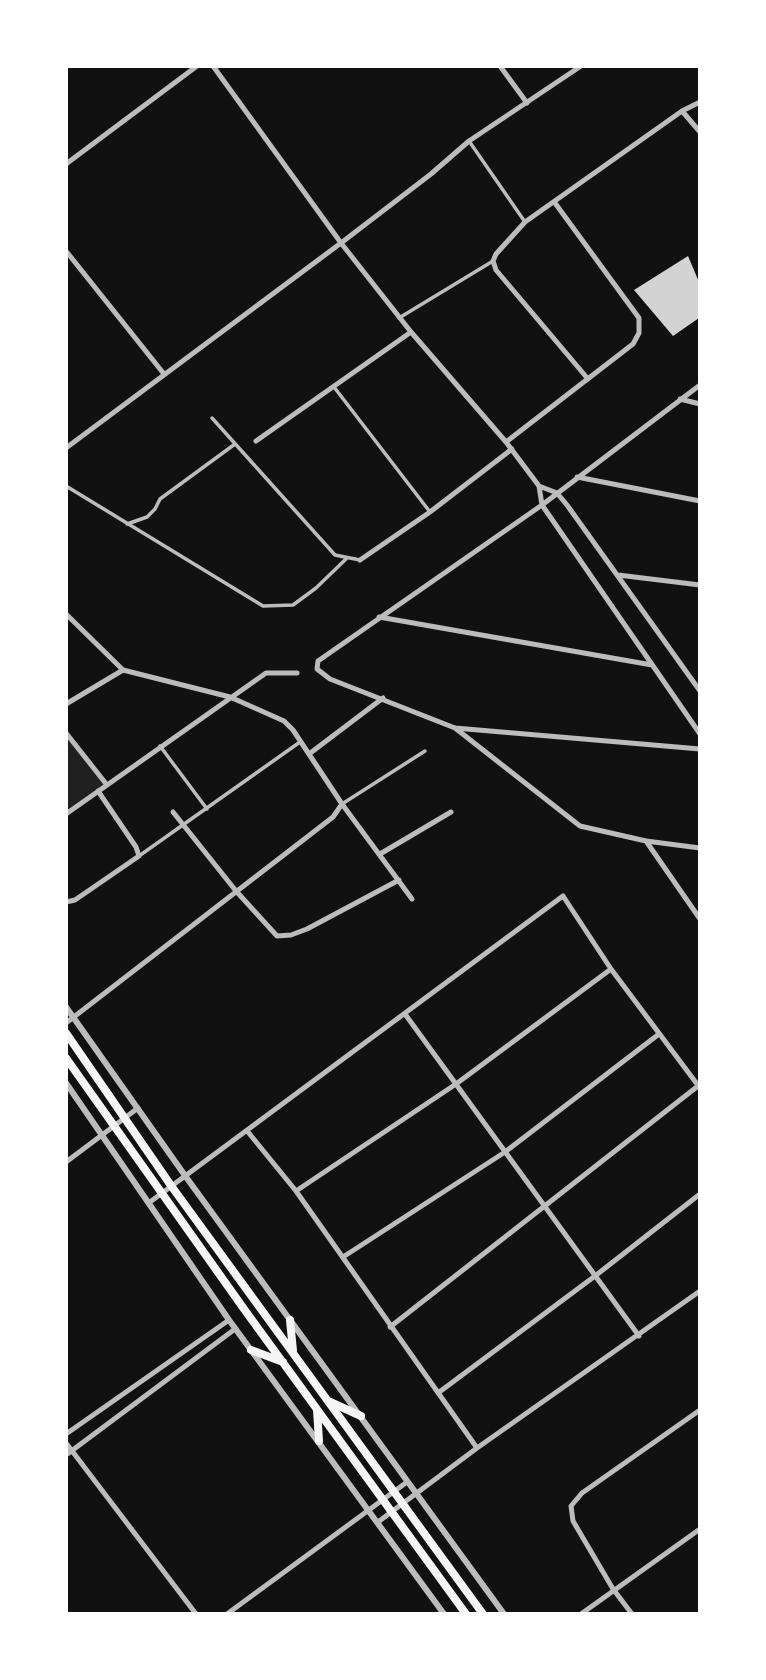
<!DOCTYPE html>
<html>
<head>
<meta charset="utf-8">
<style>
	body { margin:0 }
	#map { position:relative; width:766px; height:1680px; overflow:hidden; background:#111; font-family:"Varela Round",sans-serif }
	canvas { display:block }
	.frame { position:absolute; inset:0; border:68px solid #fff; pointer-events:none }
</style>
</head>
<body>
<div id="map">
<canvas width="766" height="1680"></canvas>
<div class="frame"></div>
</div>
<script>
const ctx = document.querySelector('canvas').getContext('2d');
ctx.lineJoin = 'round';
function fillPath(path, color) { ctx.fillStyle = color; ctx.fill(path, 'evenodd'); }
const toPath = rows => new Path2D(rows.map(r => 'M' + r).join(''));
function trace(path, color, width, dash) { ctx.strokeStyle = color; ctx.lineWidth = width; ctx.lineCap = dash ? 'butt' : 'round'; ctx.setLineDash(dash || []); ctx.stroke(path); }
fillPath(toPath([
	[66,735,105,785,66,813]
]), '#202020');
fillPath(toPath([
	[688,256,699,282,699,318,673,336,634,290]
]), '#d3d3d3');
trace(toPath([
	[469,141,525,222],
	[399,318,493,261],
	[334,387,430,512],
	[212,418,335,555,360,560],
	[66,486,263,606,293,605,316,588,347,558],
	[127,524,147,517,155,509,160,499,235,444],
	[160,746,207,809],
	[342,804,425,751],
	[139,856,300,742]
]), '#bcbcbc', 3.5);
trace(toPath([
	[213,66,341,243,411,332,506,442,539,486,542,505,700,734],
	[500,66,527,103],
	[682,111,700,132],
	[66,164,197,66],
	[66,251,164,374],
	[588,379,496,270,493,261,496,254,525,222,682,111,700,102],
	[700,385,542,505,318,661,317,669,330,679,455,728,700,749],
	[680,399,700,404],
	[256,441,411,332],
	[506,442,633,344,639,333,639,318,555,203],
	[66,448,341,243,431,174,469,141,581,66],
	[577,477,700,501],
	[539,486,557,493,567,505,700,691],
	[360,560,430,512,512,449],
	[618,575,700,585],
	[66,614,123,670,230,697,284,721,293,730,342,804,412,899],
	[379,617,652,665],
	[66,704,123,670],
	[455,728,580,826,646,841,700,848],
	[66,733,107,785],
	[309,754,383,698],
	[173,812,236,891,277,936,291,935,307,929,399,880],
	[66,814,266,673,297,673],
	[646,841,700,919],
	[380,854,451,812],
	[66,902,75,900,139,856,136,847,98,791],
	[405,1014,639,1336],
	[66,1023,333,817,342,804],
	[248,1132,296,1191,477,1448],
	[66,1162,138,1108],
	[296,1191,456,1084,611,969],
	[150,1202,563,896,611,969,700,1088],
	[343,1257,505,1152,659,1034],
	[390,1327,698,1086],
	[438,1393,595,1276,700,1194],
	[66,1434,229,1320],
	[66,1443,196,1614],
	[66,1455,235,1329],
	[378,1522,477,1448,700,1291],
	[227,1614,407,1482],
	[581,1614,700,1529],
	[632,1614,613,1589,573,1521,571,1506,582,1493,700,1410]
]), '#bcbcbc', 5);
trace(toPath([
	[66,1007,186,1177,504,1614],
	[66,1083,229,1320,444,1614]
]), '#bcbcbc', 6);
trace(toPath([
	[66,1033,172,1187,483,1614],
	[66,1058,244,1309,466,1614],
	[290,1320,293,1351],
	[251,1350,283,1362],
	[328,1401,361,1416],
	[317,1410,319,1441]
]), '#f5f5f5', 8);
</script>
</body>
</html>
